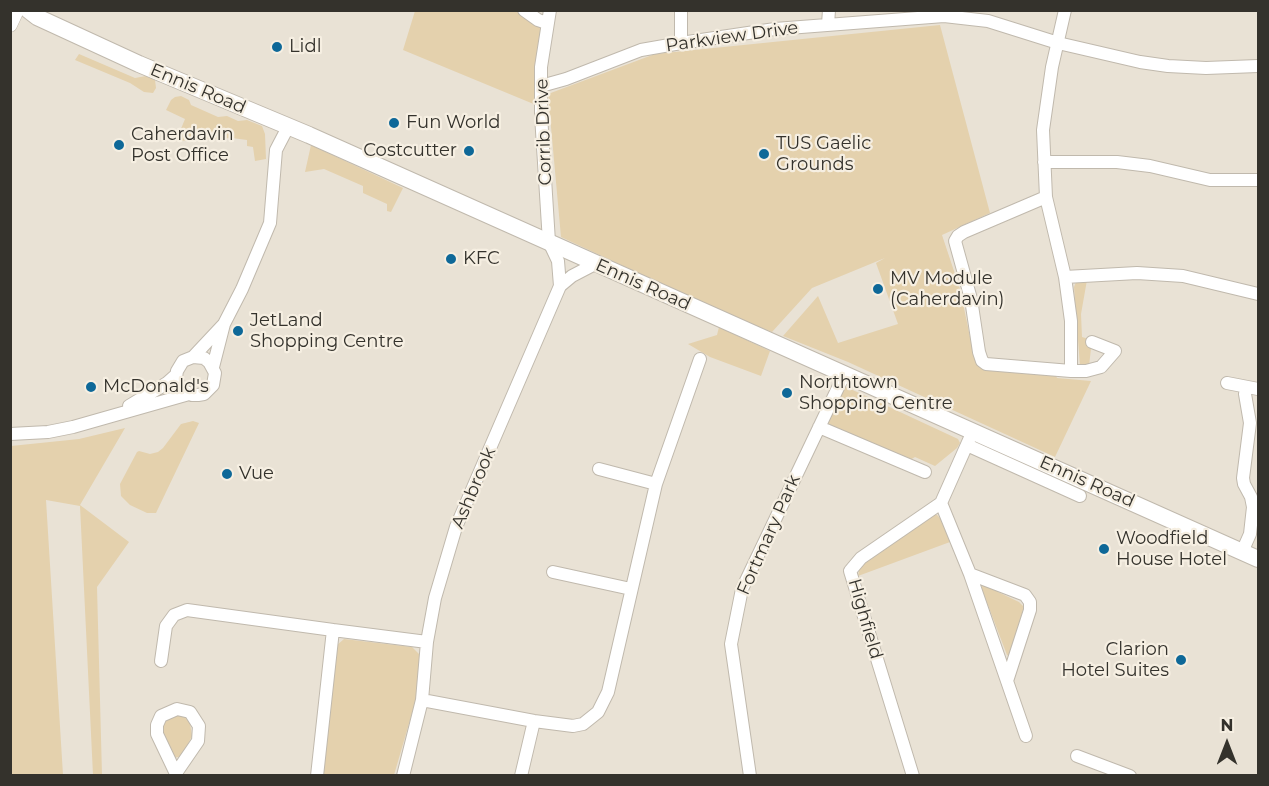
<!DOCTYPE html>
<html>
<head>
<meta charset="utf-8">
<style>
	body { margin:0 }
	#map { position:relative; width:1269px; height:786px; overflow:hidden; background:#e9e2d5; font-family:Montserrat,sans-serif }
	canvas { display:block }
	.frame { position:absolute; inset:0; border:12px solid #34322c; pointer-events:none }
	.north { position:absolute; left:1197px; top:714px; width:60px; height:60px; -webkit-text-stroke:4px #f6efe2; paint-order:stroke; rotate:0deg; font-size:16px; font-weight:700; line-height:24px; text-align:center; color:#34322c }
	.north::after { content:''; display:block; margin:auto; width:21px; height:27px; background:#34322c; clip-path:polygon(50% 0,100% 100%,50% 72%,0 100%) }
</style>
</head>
<body>
<div id="map">
<canvas width="1269" height="786"></canvas>
<div class="frame"></div>
<div class="north">N</div>
</div>
<script>
const ctx = document.querySelector('canvas').getContext('2d');
ctx.lineJoin = 'round';
function fillPath(path, color) { ctx.fillStyle = color; ctx.fill(path, 'evenodd'); }
const toPath = rows => new Path2D(rows.map(r => 'M' + r).join(''));
function trace(path, color, width, dash) { ctx.strokeStyle = color; ctx.lineWidth = width; ctx.lineCap = dash ? 'butt' : 'round'; ctx.setLineDash(dash || []); ctx.stroke(path); }
function drawText(font, color, halo, rows, align = 'center') {
  ctx.font = font + ' Montserrat,sans-serif'; ctx.lineWidth = 4.5; ctx.setLineDash([]); ctx.textBaseline = 'middle'; ctx.strokeStyle = halo; ctx.fillStyle = color; for (const [text, x, y, turn = 0] of rows) {
    ctx.save(); ctx.translate(x, y); ctx.rotate((+turn || 0) * Math.PI / 180); ctx.textAlign = isNaN(turn) ? turn : align; if (halo) ctx.strokeText(text, 0, 0); ctx.fillText(text, 0, 0); ctx.restore();
  }
}
fillPath(toPath([
	[415,11,517,11,541,28,536,105,403,50],
	[940,25,990,213,942,235,960,289,974,356,985,369,993,371,1056,376,1057,378,1091,381,1055,457,848,362,783,336,818,296,838,343,898,324,876,263,885,258,812,288,772,332,724,313,561,237,548,94,655,54],
	[79,54,135,78,146,76,155,80,156,88,153,93,144,92,130,83,75,60],
	[181,96,189,100,191,105,218,117,227,116,238,121,247,120,262,126,265,134,266,159,255,161,253,147,247,146,247,140,232,138,176,141,185,119,166,110,171,100,175,97],
	[311,145,403,188,391,212,387,211,387,204,363,193,363,186,324,169,305,172],
	[1087,280,1081,314,1082,337,1092,340,1089,366,1080,366,1074,287,1076,282],
	[719,327,770,351,761,376,710,357,688,344,717,335],
	[842,385,958,439,960,443,957,448,935,466,915,457,910,460,829,426,827,421],
	[193,421,199,423,156,513,147,513,130,505,121,496,120,484,137,452,139,451,150,454,158,452,163,448,181,424],
	[125,428,80,505,129,542,97,587,102,775,93,775,80,506,46,500,63,775,11,775,11,446,79,439],
	[932,515,937,515,944,522,950,542,858,576,860,566],
	[985,584,998,590,998,592,1019,602,1023,606,1023,610,1010,657,1007,655,981,587],
	[344,639,412,647,420,655,417,696,394,775,323,776,336,646],
	[170,715,183,715,190,723,192,736,182,756,174,758,161,733,163,720]
]), '#e4d1ad');
const minor = toPath([
	[524,10,538,20,547,23],
	[550,10,541,67,541,115,549,242,558,261,560,286,456,527,435,598,427,642,422,700,534,721,573,726,583,724,598,712,608,692,656,484,700,359],
	[681,10,681,43],
	[828,24,829,10],
	[541,86,566,79,641,50,681,43,775,29,944,16,988,21,1058,43,1140,62,1168,66,1206,68,1258,66],
	[1044,162,1117,162,1150,166,1210,180,1258,180],
	[1046,197,964,232,958,236,955,241,971,299,979,352,982,361,986,364,1071,371,1071,321,1065,277,1046,197,1043,130,1052,67,1065,10],
	[1065,277,1137,273,1183,276,1258,294],
	[560,286,572,276,595,264],
	[193,357,204,358,209,362,215,373,213,385,204,394,198,395,192,395,181,389,176,377,177,371,183,361,193,357,223,325],
	[213,367,224,324,242,289,270,223,276,150,288,127],
	[1071,371,1086,371,1101,367,1115,351,1092,342],
	[1227,383,1258,389],
	[129,406,167,383,176,375],
	[819,427,925,472],
	[10,434,48,432,73,427,189,394],
	[967,445,1080,496],
	[599,469,656,484],
	[941,503,970,574,1026,736],
	[1242,552,1250,534,1253,507,1251,497,1244,484,1243,478,1250,423,1245,394,1246,387],
	[553,572,631,589],
	[970,574,1025,595,1030,602,1030,610,1007,681],
	[161,661,166,626,174,615,187,610,333,630],
	[1077,756,1130,776],
	[176,773,198,741,199,726,190,712,177,709,161,716,157,725,157,734,177,776],
	[317,776,333,630,427,642],
	[403,776,422,700],
	[521,776,534,721],
	[750,776,731,644,742,589,845,373],
	[913,776,850,571,861,558,941,503,973,431]
]);
const tertiary = toPath([
	[10,25,17,10]
]);
const secondary = toPath([
	[28,10,37,17,139,64,309,135,1258,559]
]);
trace(minor, '#c0b9ad', 14);
trace(tertiary, '#c0b9ad', 15);
trace(secondary, '#c0b9ad', 18);
trace(minor, '#fff', 12);
trace(tertiary, '#fff', 14);
trace(secondary, '#fff', 16);
for (const [x, y, r, color] of [
	[277,47,6,"#0e6898"],
	[394,123,6,"#0e6898"],
	[119,145,6,"#0e6898"],
	[469,151,6,"#0e6898"],
	[764,154,6,"#0e6898"],
	[451,259,6,"#0e6898"],
	[878,289,6,"#0e6898"],
	[238,331,6,"#0e6898"],
	[91,387,6,"#0e6898"],
	[787,393,6,"#0e6898"],
	[227,474,6,"#0e6898"],
	[1104,549,6,"#0e6898"],
	[1181,660,6,"#0e6898"]
]) { const dot = new Path2D(); dot.arc(x, y, r, 0, 2 * Math.PI); ctx.fillStyle = color; ctx.fill(dot); trace(dot, '#f6efe2', 2); }
drawText('18px', '#34322c', '#f6efe2', [
	["Parkview Drive",732,37,-8],
	["Ennis Road",198,89,23],
	["Corrib Drive",544,132,-92],
	["Ennis Road",643,285,24],
	["Ennis Road",1087,482,24],
	["Ashbrook",474,488,-67],
	["Fortmary Park",769,535,-66],
	["Highfield",865,619,74]
]);
drawText('18px', '#34322c', '#f6efe2', [
	["Lidl",289,47],
	["Fun World",406,123],
	["Caherdavin",131,135],
	["Post Office",131,156],
	["TUS Gaelic",776,144],
	["Grounds",776,165],
	["Costcutter",457,151,"right"],
	["KFC",463,259],
	["MV Module",890,279],
	["(Caherdavin)",890,300],
	["JetLand",250,321],
	["Shopping Centre",250,342],
	["Northtown",799,383],
	["Shopping Centre",799,404],
	["McDonald's",103,387],
	["Vue",239,474],
	["Woodfield",1116,539],
	["House Hotel",1116,560],
	["Clarion",1169,650,"right"],
	["Hotel Suites",1169,671,"right"]
], 'left');
</script>
</body>
</html>
